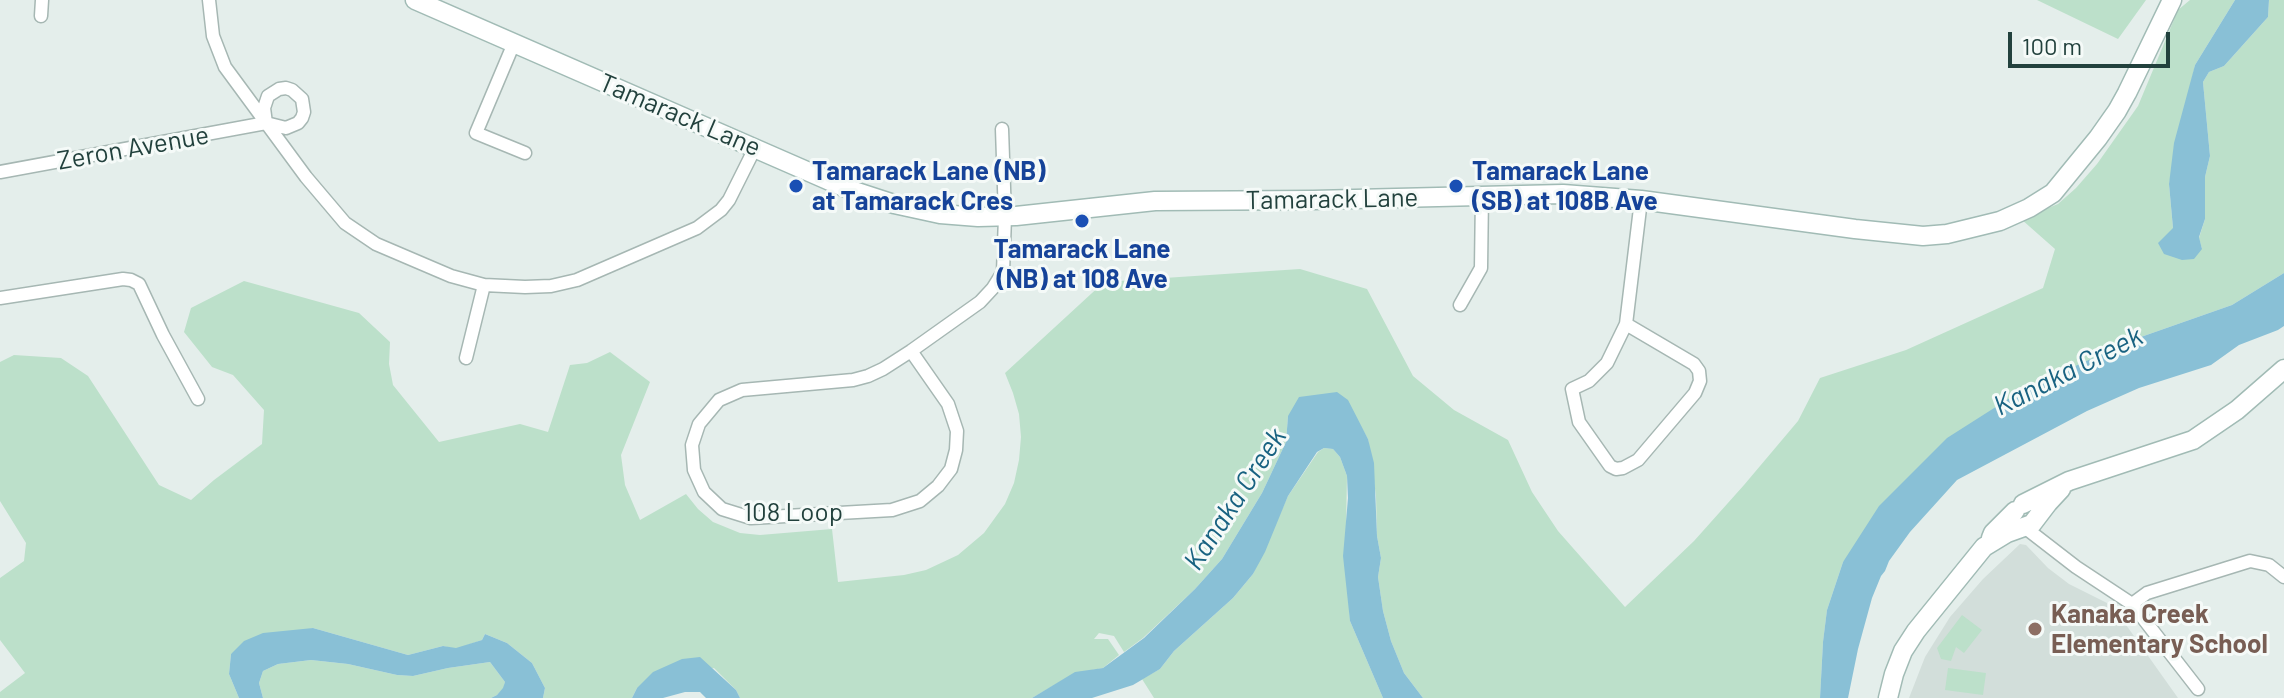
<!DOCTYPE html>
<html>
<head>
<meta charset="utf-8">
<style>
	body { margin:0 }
	#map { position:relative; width:2284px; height:698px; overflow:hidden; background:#e4eeeb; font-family:Barlow,sans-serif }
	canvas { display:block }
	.scale { position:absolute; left:2008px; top:32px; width:162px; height:36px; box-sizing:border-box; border:4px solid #22413d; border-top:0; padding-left:10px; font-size:24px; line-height:28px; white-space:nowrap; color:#22413d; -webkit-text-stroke:6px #f5faf8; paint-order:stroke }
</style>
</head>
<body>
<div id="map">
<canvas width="2284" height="698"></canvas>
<div class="scale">100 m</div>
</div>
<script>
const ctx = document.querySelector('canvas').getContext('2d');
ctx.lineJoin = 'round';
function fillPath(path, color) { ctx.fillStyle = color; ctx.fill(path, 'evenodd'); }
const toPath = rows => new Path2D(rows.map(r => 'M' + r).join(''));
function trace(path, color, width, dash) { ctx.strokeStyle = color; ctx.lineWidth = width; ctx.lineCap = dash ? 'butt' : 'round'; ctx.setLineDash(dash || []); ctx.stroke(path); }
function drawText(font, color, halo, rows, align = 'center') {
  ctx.font = font + ' Barlow,sans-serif'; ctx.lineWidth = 6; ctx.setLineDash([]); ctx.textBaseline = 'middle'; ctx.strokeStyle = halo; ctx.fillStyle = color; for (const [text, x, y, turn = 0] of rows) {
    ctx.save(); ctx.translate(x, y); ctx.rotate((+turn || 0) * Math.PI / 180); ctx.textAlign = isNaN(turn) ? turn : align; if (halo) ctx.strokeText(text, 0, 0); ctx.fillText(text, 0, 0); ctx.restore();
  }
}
fillPath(toPath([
	[2020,544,2026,545,2048,568,2069,584,2107,603,2119,615,2178,698,1909,698,1925,657,1950,617,1983,579]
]), '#d2deda');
fillPath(toPath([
	[2037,0,2146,0,2118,39],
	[2190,0,2235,0,2195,65,2169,184,2173,228,2202,249,2199,238,2205,219,2205,177,2210,156,2203,82,2209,72,2224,66,2268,17,2269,0,2284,0,2284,273,2232,305,2138,338,1843,562,1827,610,1823,642,1820,698,1423,698,1404,673,1391,641,1383,611,1378,577,1381,558,1377,536,1376,496,1368,439,1360,425,1288,416,1286,442,1262,493,1222,559,1195,589,1143,638,1124,652,1114,636,1099,633,1094,639,1108,639,1119,655,1103,668,1075,673,1032,698,740,698,736,690,714,668,637,688,632,698,543,698,545,688,532,663,507,643,485,634,482,640,456,649,443,646,408,655,313,628,231,654,229,674,239,698,0,698,0,692,25,673,0,640,0,578,24,561,26,543,0,501,0,362,14,355,61,358,88,376,159,485,191,500,214,480,262,444,264,410,233,375,212,367,184,332,191,308,244,281,359,313,390,342,389,364,393,385,439,442,520,424,548,432,570,365,587,363,610,352,650,382,621,455,625,485,640,520,686,494,698,509,713,522,740,533,760,535,832,529,838,582,904,575,926,570,958,555,984,533,1005,504,1014,483,1019,460,1021,437,1019,414,1013,393,1005,373,1104,282,1300,269,1367,289,1413,376,1454,410,1508,440,1532,492,1558,531,1625,607,1694,541,1744,485,1798,421,1820,378,1906,350,2043,288,2055,249,2021,219,2058,204,2076,188,2097,164,2138,106,2178,10],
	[1324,448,1333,449,1340,457,1347,476,1346,526,1350,621,1383,698,1154,698,1142,679,1160,669,1174,651,1233,598,1253,574,1288,496,1318,452],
	[1962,615,1982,630,1964,653,1956,647,1951,661,1941,659,1937,648],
	[311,660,348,664,397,675,413,676,448,668,490,662,505,682,504,688,497,695,491,698,263,698,259,683,263,671,278,664],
	[1948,668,1986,673,1983,695,1945,690]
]), '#bce0ca');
fillPath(toPath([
	[2235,0,2269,0,2268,17,2224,66,2209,72,2203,82,2210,156,2205,177,2205,219,2199,237,2202,249,2194,259,2182,260,2164,254,2158,243,2173,228,2169,184,2174,143,2195,65],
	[2284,273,2284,326,2278,330,2239,345,2211,365,2139,388,2087,411,1957,480,1910,532,1889,561,1885,571,1881,576,1872,598,1858,649,1848,698,1820,698,1823,642,1827,610,1843,562,1879,506,1947,438,2024,389,2138,338,2232,305],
	[1337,392,1348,400,1368,439,1374,463,1377,536,1381,558,1378,577,1383,611,1391,641,1404,673,1423,698,1383,698,1350,621,1343,556,1348,498,1347,476,1340,457,1333,449,1324,448,1317,452,1288,496,1265,552,1253,574,1233,598,1174,651,1160,669,1133,685,1092,698,1032,698,1075,672,1103,668,1144,638,1195,589,1222,559,1262,493,1286,442,1288,416,1299,397],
	[313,628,408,655,443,646,456,648,482,640,485,634,507,643,532,663,545,688,543,698,491,698,497,695,503,688,505,682,490,662,448,668,413,676,397,675,348,664,311,660,278,664,263,671,259,683,263,698,239,698,229,674,231,654,244,641,263,633],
	[700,657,736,690,740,698,706,698,700,692,685,692,663,698,632,698,637,688,653,672,682,659]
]), '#89c0d6');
const street = toPath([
	[209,0,213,36,225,67,306,177,345,223,376,244,451,276,484,285,525,287,551,286,577,280,697,228,721,210,729,200,755,148],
	[41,16,42,0],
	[514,43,476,133,525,153],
	[286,88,292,90,302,99,304,112,302,118,298,123,286,128,266,123,264,108,268,96,279,89,286,88],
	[0,172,266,123],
	[0,298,123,279,131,280,139,284,163,335,198,399],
	[1460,305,1481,268,1482,195],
	[911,351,948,404,957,431,956,450,951,469,938,486,920,501,892,510,751,518,722,509,704,492,694,470,692,445,699,424,719,400,742,390,853,380,868,376,883,369,911,351,980,302,993,288,1003,272,1005,217,1002,129],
	[466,358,484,285],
	[1572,389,1579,422,1610,466,1616,469,1623,468,1638,460,1695,393,1700,381,1699,371,1694,364,1626,324],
	[1572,389,1589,381,1607,363,1626,324,1641,200],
	[2023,526,2076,567,2132,604,2198,689],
	[2132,604,2147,593,2250,561,2269,565,2284,577]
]);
const secondary = toPath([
	[415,0,848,189,894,204,940,214,978,217,1016,216,1155,201,1313,200,1563,194,1641,200,1855,229,1923,236,1947,234,2000,221,2029,208,2053,193,2098,138,2117,111,2127,93,2172,0],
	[2023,504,2069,481,2193,440,2237,410,2284,369],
	[1991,538,1993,533,2015,511],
	[1888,698,1894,674,1903,651,1916,631,1984,547,2007,533,2032,524,2048,503,2061,489]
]);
trace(street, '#a6b7b3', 15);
trace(secondary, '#a1bbb5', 21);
trace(street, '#fff', 12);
trace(secondary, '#fff', 18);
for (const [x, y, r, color] of [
	[796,186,8,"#1a4fb4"],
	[1456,186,8,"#1a4fb4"],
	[1082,221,8,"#1a4fb4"],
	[2035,629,8,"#8d6e63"]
]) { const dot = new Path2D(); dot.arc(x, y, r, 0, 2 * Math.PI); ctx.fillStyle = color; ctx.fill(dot); trace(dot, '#f5faf8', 3); }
drawText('26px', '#22413d', '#f5faf8', [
	["Tamarack Lane",680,115,23],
	["Zeron Avenue",133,148,-10],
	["Tamarack Lane",1332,199,-1],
	["108 Loop",793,512]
]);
drawText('bold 26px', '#164399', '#f5faf8', [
	["Tamarack Lane (NB)",812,171],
	["at Tamarack Cres",812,201],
	["Tamarack Lane",1472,171],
	["(SB) at 108B Ave",1472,201],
	["Tamarack Lane",1082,249,"center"],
	["(NB) at 108 Ave",1082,279,"center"]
], 'left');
drawText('bold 26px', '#785e54', '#f5faf8', [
	["Kanaka Creek",2051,614],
	["Elementary School",2051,644]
], 'left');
drawText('italic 28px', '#186281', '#f5faf8', [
	["Kanaka Creek",2068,371,-27],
	["Kanaka Creek",1235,499,-57]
]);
</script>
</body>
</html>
